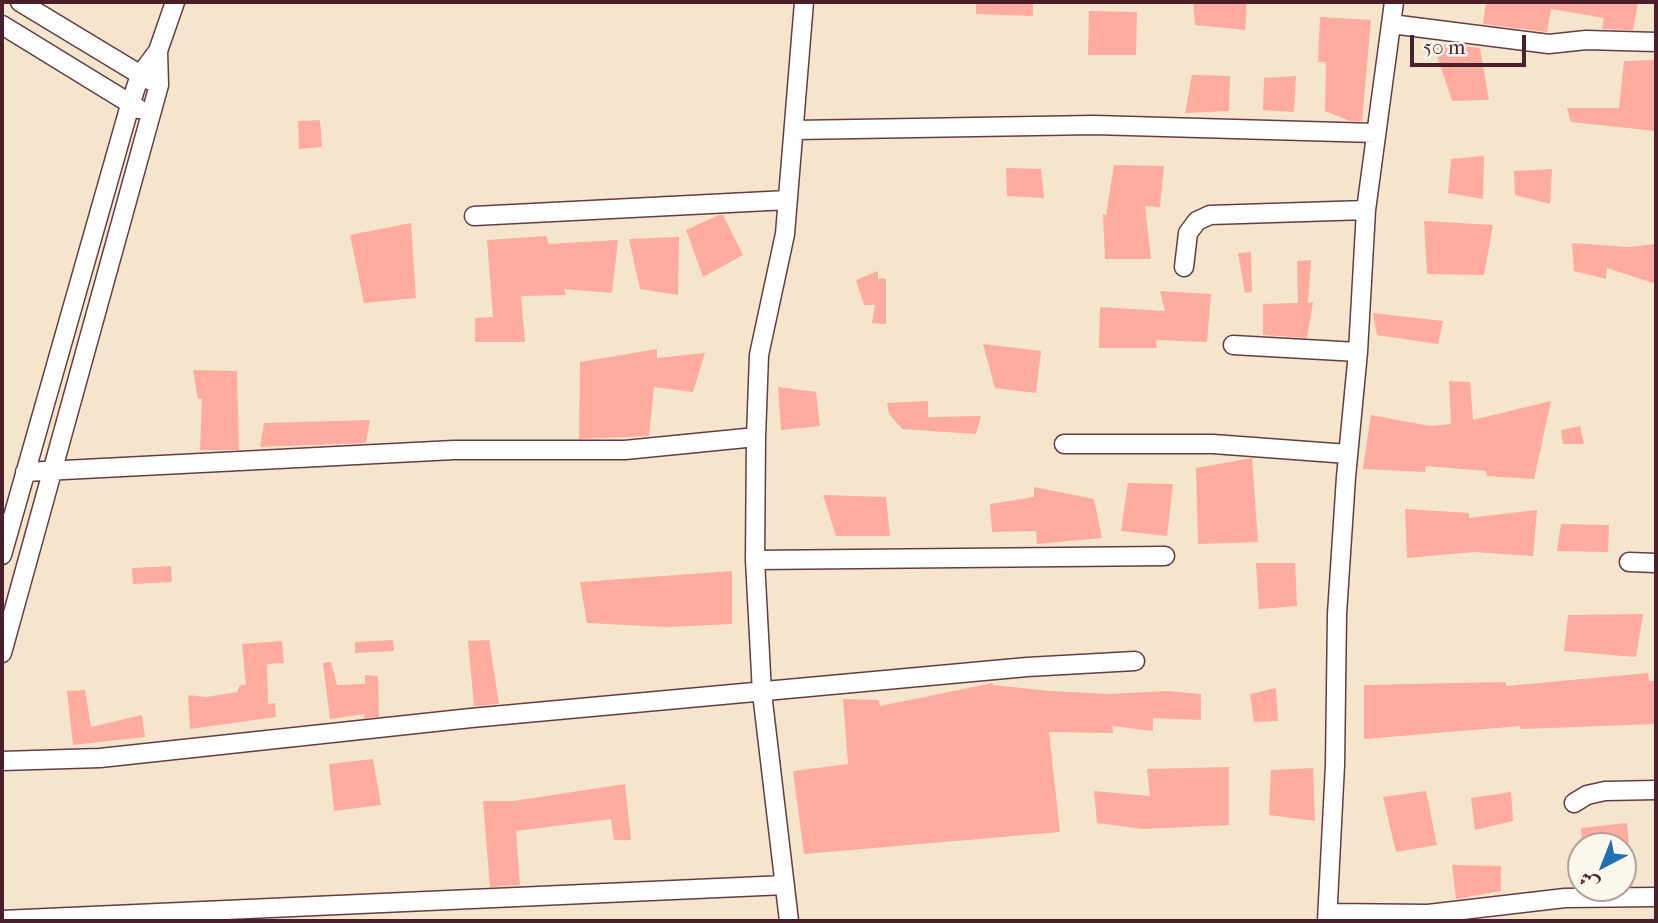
<!DOCTYPE html>
<html>
<head>
<meta charset="utf-8">
<style>
	body { margin:0 }
	#map { position:relative; width:1658px; height:923px; overflow:hidden; background:#f5e5cd; font-family:"IM FELL French Canon",Amiri,serif }
	canvas { display:block }
	.frame { position:absolute; inset:0; border:4px solid #4a1f2b; pointer-events:none }
	.north { position:absolute; left:1567px; top:832px; width:70px; height:70px; box-sizing:border-box; background:#fbf7ec; border:2px solid #b4a19f; border-radius:50%; rotate:222deg; font-size:19px; font-weight:700; line-height:28px; text-align:center; color:#4a1f2b }
	.north::after { content:''; display:block; margin:auto; width:24px; height:32px; background:#1f6fb2; clip-path:polygon(50% 0,100% 100%,50% 72%,0 100%) }
	.scale { position:absolute; left:1410px; top:35px; width:116px; height:32px; box-sizing:border-box; border:4px solid #4a1f2b; border-top:0; padding-left:9px; font-size:21px; line-height:24px; white-space:nowrap; color:#4a1f2b; -webkit-text-stroke:5px #fbf7ec; paint-order:stroke }
</style>
</head>
<body>
<div id="map">
<canvas width="1658" height="923"></canvas>
<div class="frame"></div>
<div class="north">ش</div>
<div class="scale">50 m</div>
</div>
<script>
const ctx = document.querySelector('canvas').getContext('2d');
ctx.lineJoin = 'round';
function fillPath(path, color) { ctx.fillStyle = color; ctx.fill(path, 'evenodd'); }
const toPath = rows => new Path2D(rows.map(r => 'M' + r).join(''));
function trace(path, color, width, dash) { ctx.strokeStyle = color; ctx.lineWidth = width; ctx.lineCap = dash ? 'butt' : 'round'; ctx.setLineDash(dash || []); ctx.stroke(path); }
fillPath(toPath([
	[976,2,1033,2,1033,16,976,14],
	[1193,2,1247,2,1245,30,1195,25],
	[1486,2,1628,2,1638,3,1633,30,1602,29,1604,18,1551,9,1547,32,1483,24],
	[1089,11,1137,12,1136,55,1088,55],
	[1320,17,1371,20,1362,121,1350,121,1325,111,1326,62,1318,62],
	[1433,43,1480,48,1489,100,1452,101],
	[1656,60,1656,131,1571,122,1567,108,1619,108,1624,61],
	[1192,75,1230,76,1229,111,1185,113],
	[1296,76,1294,112,1263,110,1264,78],
	[320,120,322,147,299,149,298,121],
	[1484,156,1483,199,1448,193,1451,159],
	[1114,165,1164,166,1160,207,1145,206,1151,259,1105,259,1103,214,1106,215],
	[1006,168,1041,169,1044,198,1007,196],
	[1552,169,1550,204,1515,195,1514,171],
	[719,215,723,215,743,255,703,277,686,230],
	[1424,221,1493,225,1484,275,1427,274],
	[411,223,416,298,364,303,350,235],
	[546,236,549,244,618,240,612,293,564,289,566,295,521,296,525,342,475,342,475,318,493,317,487,240],
	[679,237,678,295,640,289,629,239],
	[1572,243,1629,247,1656,244,1656,284,1607,268,1606,279,1574,271],
	[1251,252,1252,292,1245,293,1238,253],
	[1311,260,1308,303,1313,302,1307,338,1263,335,1263,304,1298,303,1297,261],
	[878,271,878,283,879,278,886,279,886,324,872,323,875,305,864,305,856,280],
	[1160,291,1211,294,1207,342,1156,340,1157,348,1099,348,1100,307,1165,311],
	[1373,313,1443,321,1438,344,1377,335],
	[983,344,1041,351,1036,393,995,388],
	[657,349,657,358,705,353,693,392,654,387,649,436,579,439,580,362],
	[193,370,237,371,239,450,200,450,202,399,198,399],
	[1449,381,1470,382,1473,420,1551,401,1534,479,1487,476,1486,471,1426,466,1425,472,1363,469,1371,415,1430,426,1451,424],
	[778,387,816,392,820,426,781,430],
	[928,401,928,417,981,416,976,434,902,429,889,414,887,403],
	[370,420,366,443,260,447,264,423],
	[1580,426,1584,444,1563,444,1561,430],
	[1252,458,1258,542,1198,544,1196,468],
	[1128,483,1173,484,1167,536,1121,531],
	[1034,487,1094,499,1102,538,1037,544,1036,531,992,532,990,504,1034,497],
	[823,495,886,497,890,536,836,536],
	[1405,509,1469,513,1469,518,1537,510,1533,556,1474,552,1407,558],
	[1561,524,1609,525,1608,552,1557,551],
	[1256,563,1295,563,1297,606,1259,609],
	[171,566,172,582,133,584,132,568],
	[732,571,732,624,667,627,587,623,580,582],
	[1643,614,1636,657,1564,651,1568,615],
	[393,640,394,651,355,653,355,642],
	[489,640,499,704,474,706,468,641],
	[282,641,284,663,267,664,268,704,275,703,276,717,190,729,188,695,206,697,237,692,240,685,246,685,242,644],
	[331,662,337,685,365,684,365,675,378,676,379,717,364,718,365,714,330,719,323,663],
	[1648,673,1649,681,1656,681,1656,724,1521,729,1520,726,1364,739,1364,685,1506,682,1506,686],
	[993,683,993,685,1050,691,1108,694,1168,691,1201,694,1201,720,1153,718,1153,731,1112,726,1113,733,1049,732,1060,832,804,854,793,771,848,764,843,699,879,700,880,706],
	[1276,688,1278,721,1254,722,1250,694],
	[85,690,91,727,142,715,145,737,73,745,67,691],
	[373,759,381,805,334,811,329,764],
	[1229,767,1229,825,1143,829,1097,823,1094,791,1150,796,1147,769],
	[1313,768,1315,821,1269,815,1271,770],
	[625,784,631,840,614,840,611,819,516,831,520,885,490,887,483,801,513,801],
	[1426,791,1437,845,1396,852,1383,797],
	[1511,792,1513,821,1475,830,1471,798],
	[1627,823,1629,846,1582,846,1581,828],
	[1452,865,1501,866,1501,891,1456,899]
]), '#ffab9f');
const minor = toPath([
	[20,2,149,80],
	[1391,24,1549,44,1586,40,1656,42],
	[2,25,139,109],
	[795,130,1094,125,1375,133],
	[474,216,788,200],
	[1184,267,1188,233,1197,221,1210,215,1366,210],
	[1233,345,1358,352],
	[1064,444,1213,444,1348,454],
	[25,472,454,450,625,450,756,437],
	[2,555,130,105,140,75,158,51,175,2],
	[755,560,1165,556],
	[1629,562,1656,563],
	[2,653,159,85,158,51],
	[2,761,100,758,471,718,1027,667,1135,661],
	[1574,803,1587,795,1605,791,1656,790],
	[1328,913,1428,914,1565,898,1656,897],
	[2,920,785,885],
	[789,921,762,693,755,560,756,437,759,355,785,234,804,2],
	[1327,921,1335,765,1337,614,1346,477,1358,352,1366,210,1394,2]
]);
trace(minor, '#643d43', 21);
trace(minor, '#fff', 18);
</script>
</body>
</html>
